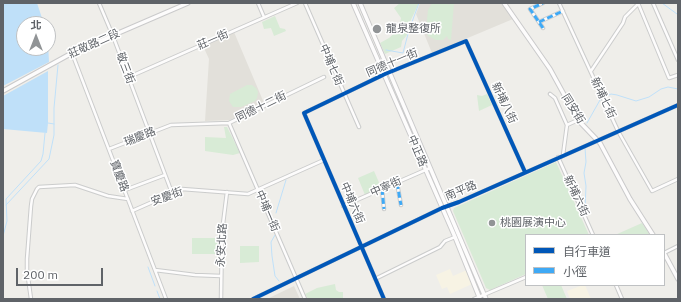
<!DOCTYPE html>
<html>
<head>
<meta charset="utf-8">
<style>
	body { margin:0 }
	#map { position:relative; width:681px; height:302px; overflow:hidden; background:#efeeea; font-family:"IBM Plex Sans","Noto Sans TC",sans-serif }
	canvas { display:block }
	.frame { position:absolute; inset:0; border:4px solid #5f6368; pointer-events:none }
	.legend { position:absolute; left:525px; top:234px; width:140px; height:52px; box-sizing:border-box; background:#fff; border:1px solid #bfc1c3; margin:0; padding:5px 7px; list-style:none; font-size:12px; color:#5f6368 }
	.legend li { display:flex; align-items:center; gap:8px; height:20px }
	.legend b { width:20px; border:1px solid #bfc1c3 }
	.north { position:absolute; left:16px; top:16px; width:40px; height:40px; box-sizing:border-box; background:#fff; border:1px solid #bfc1c3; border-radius:50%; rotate:0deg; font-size:11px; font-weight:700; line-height:16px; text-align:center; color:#5f6368 }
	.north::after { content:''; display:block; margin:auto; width:14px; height:18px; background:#919496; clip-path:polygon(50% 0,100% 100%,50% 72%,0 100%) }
	.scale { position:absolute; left:16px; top:268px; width:87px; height:18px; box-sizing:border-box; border:2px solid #5f6368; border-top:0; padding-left:5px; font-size:12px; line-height:14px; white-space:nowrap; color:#5f6368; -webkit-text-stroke:3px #fff; paint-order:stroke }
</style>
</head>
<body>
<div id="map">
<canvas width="681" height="302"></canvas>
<div class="frame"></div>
<ul class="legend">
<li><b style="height:5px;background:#0057b8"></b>自行車道</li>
<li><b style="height:5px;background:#3fa9f5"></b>小徑</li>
</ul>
<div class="north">北</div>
<div class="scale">200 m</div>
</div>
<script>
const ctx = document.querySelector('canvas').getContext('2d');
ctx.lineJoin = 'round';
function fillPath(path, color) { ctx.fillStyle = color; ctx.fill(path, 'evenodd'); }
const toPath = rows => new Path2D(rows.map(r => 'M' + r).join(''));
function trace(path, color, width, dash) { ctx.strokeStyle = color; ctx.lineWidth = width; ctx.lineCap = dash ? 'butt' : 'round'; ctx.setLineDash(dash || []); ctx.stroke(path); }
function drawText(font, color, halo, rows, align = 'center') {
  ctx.font = font + ' "IBM Plex Sans","Noto Sans TC",sans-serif'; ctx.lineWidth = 3; ctx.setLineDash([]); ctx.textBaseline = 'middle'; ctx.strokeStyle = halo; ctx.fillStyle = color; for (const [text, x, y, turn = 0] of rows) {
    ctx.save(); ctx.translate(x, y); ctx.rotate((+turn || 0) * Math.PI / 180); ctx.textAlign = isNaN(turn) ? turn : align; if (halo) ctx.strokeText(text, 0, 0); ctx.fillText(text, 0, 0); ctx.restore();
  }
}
fillPath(toPath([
	[450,269,453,276,467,270,472,284,450,294,447,287,442,289,436,275],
	[583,285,585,285,591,299,570,299,567,291]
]), '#f7f3e4');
fillPath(toPath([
	[420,3,502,3,513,19,432,53,416,14],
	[234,32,264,103,230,120,205,121,209,59,203,46],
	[294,286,300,299,267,299]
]), '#e2e0da');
fillPath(toPath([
	[400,3,419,3,407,28,407,35,402,41,401,47,385,54,380,43,389,38,399,29,401,18,394,8],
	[432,3,446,3,449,5,449,3,454,3,451,40,448,39,447,36,443,40,436,40,428,36,426,29,428,10],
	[275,16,280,28,285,29,286,31,274,36,271,28,264,29,262,22],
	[247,85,252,85,256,88,258,92,257,98,255,101,241,107,233,107,229,101,230,94],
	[487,94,492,105,479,111,477,95,482,96],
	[224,127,227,127,240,153,233,155,205,151,205,137,226,138],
	[556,162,589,235,526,235,526,274,490,290,486,288,484,283,453,211,454,208],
	[374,171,381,187,365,195,358,178],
	[642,223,650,235,615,235],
	[192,238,218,238,218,254,192,254],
	[240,246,259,246,259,262,240,263],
	[335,284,336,290,339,292,343,292,343,299,308,299,305,294,317,288],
	[542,285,561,285,567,299,548,299]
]), '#d8ebd6');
fillPath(toPath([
	[3,3,37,3,44,24,24,24,24,48,48,48,48,43,49,62,3,86],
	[48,71,48,123,47,133,3,129,3,96]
]), '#bfe0f9');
trace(toPath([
	[662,3,677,14],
	[386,50,403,53,409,30,419,3],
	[48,123,54,124],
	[587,123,600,100,607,96,611,94,617,95,636,101,649,97,661,89,668,87,678,89],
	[6,205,49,159,54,135,54,108,58,65],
	[585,209,586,186,584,173,586,162,585,148],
	[276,213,286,180],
	[275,235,271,242,272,256,275,276,279,281],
	[3,236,7,221,6,199,41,161,43,154,45,133],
	[148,267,155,286],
	[157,291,160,299]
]), '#bfe0f9', 1);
const street = toPath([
	[99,3,113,36,172,193],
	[258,3,264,17],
	[305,3,359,127],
	[559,3,618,131,652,191,678,179],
	[638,3,669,78,678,75],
	[653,3,678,60],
	[539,22,563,11],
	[543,28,530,9,543,3],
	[72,53,166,299],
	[591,71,623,23,625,17,638,4],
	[129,77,297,3],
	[550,94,555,98,567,125,578,120],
	[229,123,305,299],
	[109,149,171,125,229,123,324,77],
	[563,155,567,125],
	[558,157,593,235],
	[397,183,401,205],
	[382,189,384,209],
	[125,190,165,175],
	[343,206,430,168],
	[132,211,182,189,248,194,324,160],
	[664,253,678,246],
	[155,270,195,275,221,276],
	[375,279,440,247,445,241,455,237],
	[616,285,622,299],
	[31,299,27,270,27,259,31,206,32,199,37,189,39,187,75,185,108,196,128,199],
	[221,299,222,232,227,192],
	[253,299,442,208,459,202,678,105],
	[384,299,304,113,385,74,466,41,525,172],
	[474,299,526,277]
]);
const secondary = toPath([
	[353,3,455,237,480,299],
	[360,3,486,299],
	[504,3,550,69,578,120,600,143,630,199,653,235],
	[3,91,72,53,188,3],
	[664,253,678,279]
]);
trace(street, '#cbcccc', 4.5);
trace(secondary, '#cacacb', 5.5);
trace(street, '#fdfcfc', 2.5);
trace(secondary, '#fdfcfc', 3.5);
trace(toPath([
	[539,22,563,11],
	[543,28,530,9,543,3],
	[397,183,401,205],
	[382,189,384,209]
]), '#3fa9f5', 3, [6, 3]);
trace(toPath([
	[253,299,442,208,459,202,678,105],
	[384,299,304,113,385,74,466,41,525,172]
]), '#0057b8', 4);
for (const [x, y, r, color] of [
	[377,29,5,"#919496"],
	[492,223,4,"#919496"]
]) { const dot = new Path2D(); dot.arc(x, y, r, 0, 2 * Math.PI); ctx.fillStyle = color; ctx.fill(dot); trace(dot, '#fff', 1.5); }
drawText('11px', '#5f6368', '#fff', [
	["龍泉整復所",386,29],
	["桃園展演中心",500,223]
], 'left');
drawText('11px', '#5f6368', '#fff', [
	["莊一街",213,40,-24],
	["莊敬路二段",94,44,-24],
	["同德十一街",392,63,-23],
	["中埔七街",331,65,67],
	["敬三街",125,68,69],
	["新埔七街",603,98,65],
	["新埔八街",504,103,65],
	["同德十二街",261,107,-26],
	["同安街",573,109,58],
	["瑞慶路",140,137,-22],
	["中正路",417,151,67],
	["寶慶路",119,176,69],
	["中寧街",386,187,-24],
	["南平路",461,191,-23],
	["新埔六街",576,196,65],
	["安慶街",167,197,-20],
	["中埔六街",352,203,67],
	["中埔一街",267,211,67],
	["永安北路",222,245,-87]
]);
</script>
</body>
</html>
